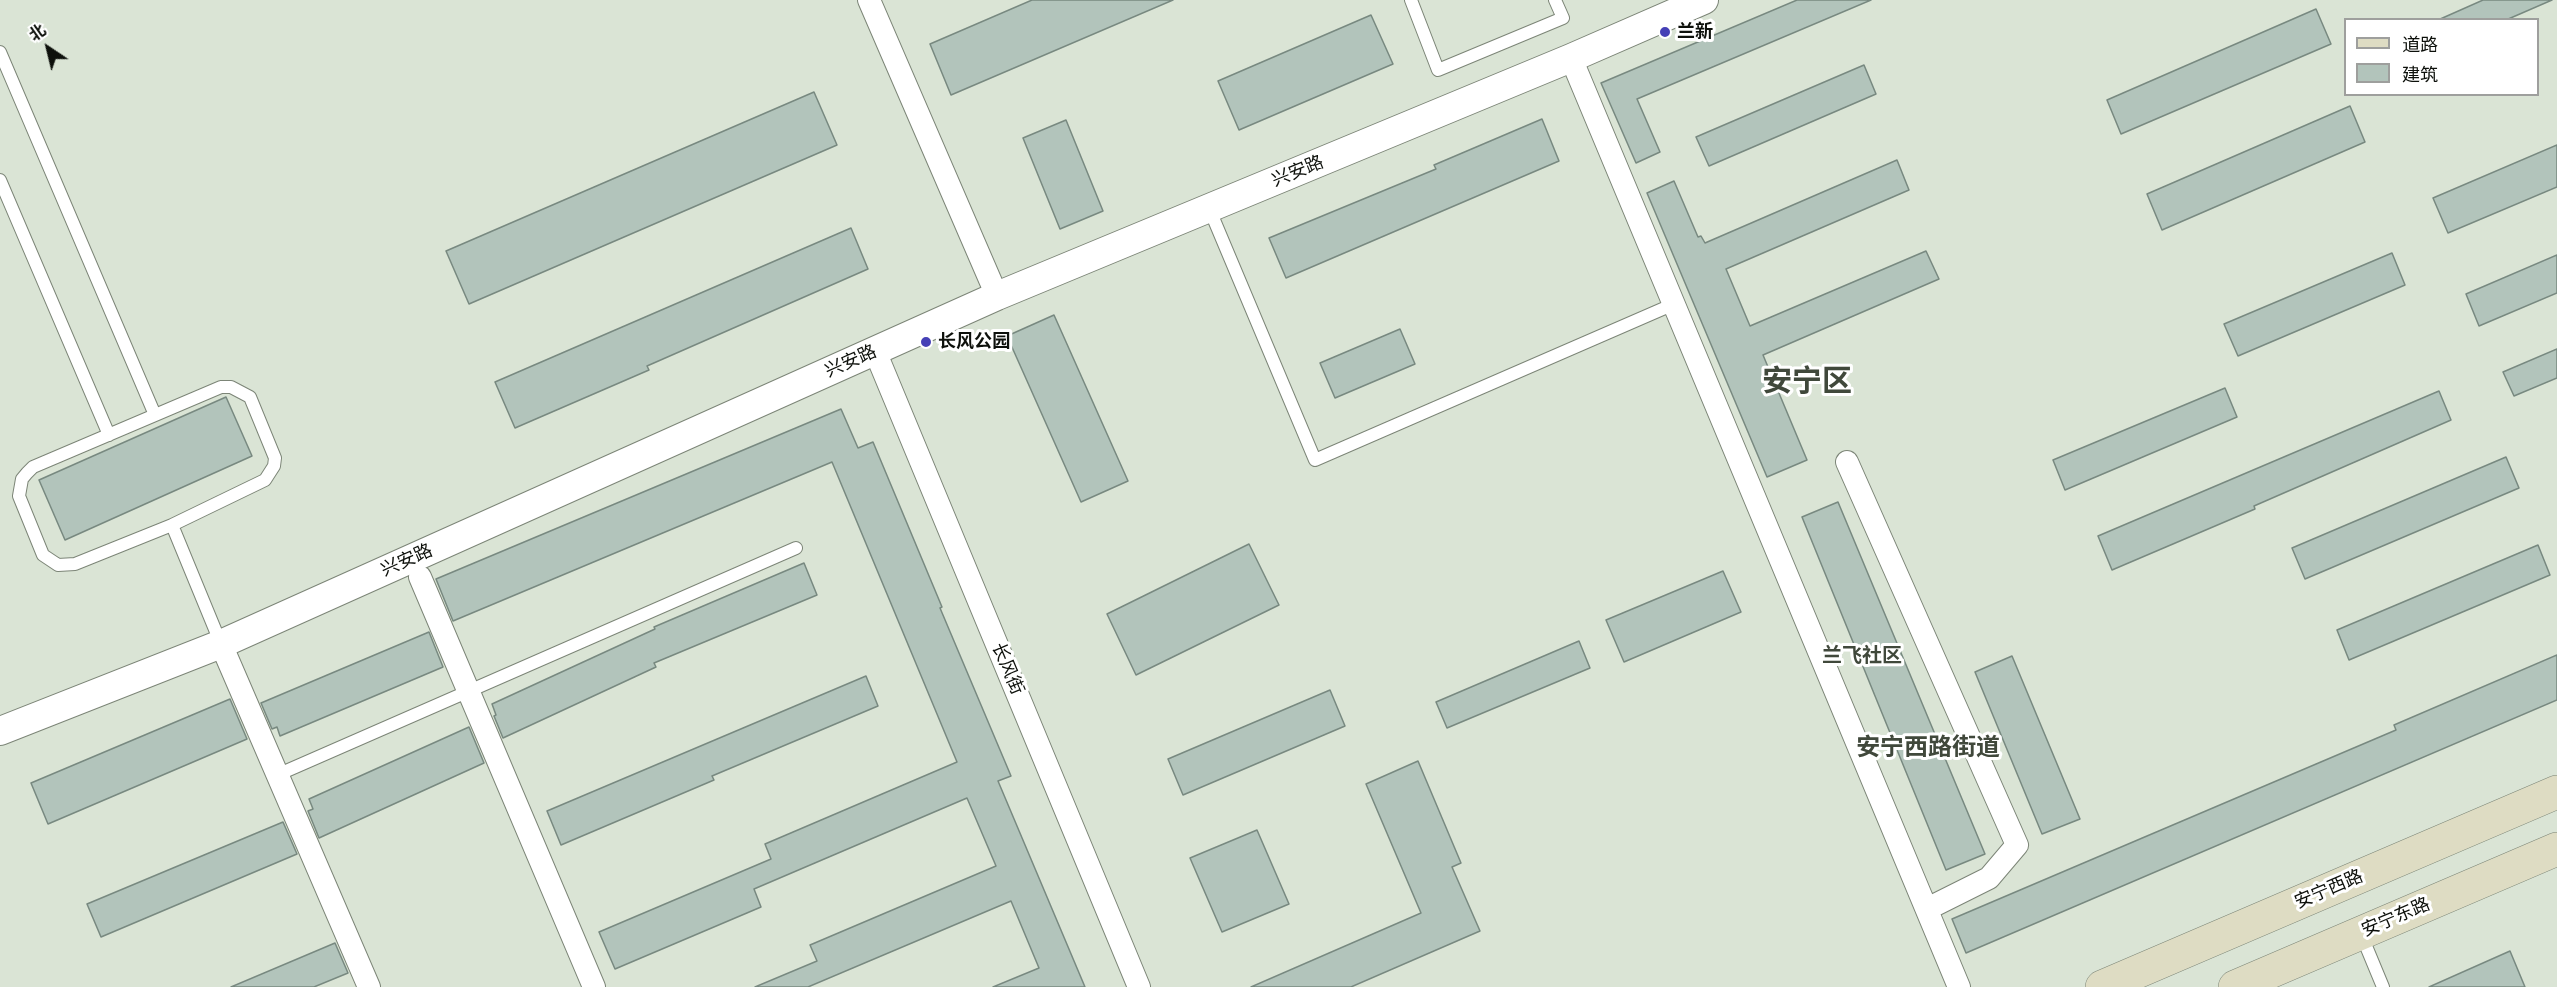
<!DOCTYPE html>
<html>
<head>
<meta charset="utf-8">
<style>
	body { margin:0 }
	#map { position:relative; width:2557px; height:987px; overflow:hidden; background:#dae4d5; font-family:"Varela Round","Noto Sans SC",sans-serif }
	canvas { display:block }
	.legend { position:absolute; left:2344px; top:18px; width:195px; height:78px; box-sizing:border-box; background:#fff; border:2px solid #9e9f9d; margin:0; padding:8px 10px; list-style:none; font-size:18px; color:#0d100b }
	.legend li { display:flex; align-items:center; gap:12px; height:30px }
	.legend b { width:30px; border:2px solid #9e9f9d }
	.north { position:absolute; left:18px; top:18px; width:60px; height:60px; -webkit-text-stroke:4px #fff; paint-order:stroke; rotate:325deg; font-size:16px; font-weight:700; line-height:24px; text-align:center; color:#0d100b }
	.north::after { content:''; display:block; margin:auto; width:21px; height:27px; background:#0d100b; clip-path:polygon(50% 0,100% 100%,50% 72%,0 100%) }
</style>
</head>
<body>
<div id="map">
<canvas width="2557" height="987"></canvas>
<ul class="legend">
<li><b style="height:8px;background:#dedcc3"></b>道路</li>
<li><b style="height:16px;background:#b2c4bb"></b>建筑</li>
</ul>
<div class="north">北</div>
</div>
<script>
const ctx = document.querySelector('canvas').getContext('2d');
ctx.lineJoin = 'round';
function fillPath(path, color) { ctx.fillStyle = color; ctx.fill(path, 'evenodd'); }
const toPath = rows => new Path2D(rows.map(r => 'M' + r).join(''));
function trace(path, color, width, dash) { ctx.strokeStyle = color; ctx.lineWidth = width; ctx.lineCap = dash ? 'butt' : 'round'; ctx.setLineDash(dash || []); ctx.stroke(path); }
function drawText(font, color, halo, rows, align = 'center') {
  ctx.font = font + ' "Varela Round","Noto Sans SC",sans-serif'; ctx.lineWidth = 6; ctx.setLineDash([]); ctx.textBaseline = 'middle'; ctx.strokeStyle = halo; ctx.fillStyle = color; for (const [text, x, y, turn = 0] of rows) {
    ctx.save(); ctx.translate(x, y); ctx.rotate((+turn || 0) * Math.PI / 180); ctx.textAlign = isNaN(turn) ? turn : align; if (halo) ctx.strokeText(text, 0, 0); ctx.fillText(text, 0, 0); ctx.restore();
  }
}
const building = toPath([
	[1032,0,1173,0,951,95,930,44,1032,0],
	[1797,0,1871,0,1637,99,1660,152,1636,163,1601,83,1797,0],
	[2483,0,2552,0,2506,20,2438,20,2483,0],
	[2316,9,2331,44,2121,134,2107,100,2316,9],
	[1371,15,1393,64,1239,130,1218,81,1371,15],
	[1864,65,1876,94,1709,166,1696,137,1864,65],
	[814,92,837,145,469,304,446,251,814,92],
	[2350,106,2365,142,2162,230,2147,194,2350,106],
	[1542,119,1559,161,1286,278,1269,238,1436,169,1434,165,1542,119],
	[1066,120,1103,211,1060,229,1023,138,1066,120],
	[2557,145,2557,187,2448,233,2433,198,2557,145],
	[1897,160,1909,190,1726,269,1750,326,1926,251,1939,279,1763,355,1807,460,1767,477,1647,193,1674,181,1698,237,1701,236,1705,243,1897,160],
	[851,228,868,269,647,366,649,370,515,428,495,382,851,228],
	[2392,253,2405,285,2238,356,2224,324,2392,253],
	[2557,255,2557,293,2479,326,2466,294,2557,255],
	[1054,315,1128,481,1081,502,1007,336,1054,315],
	[1400,329,1415,364,1335,398,1320,363,1400,329],
	[2557,349,2557,378,2514,396,2503,372,2557,349],
	[2225,388,2237,417,2065,490,2053,460,2225,388],
	[2439,391,2451,420,2254,506,2255,509,2112,570,2098,536,2439,391],
	[226,397,252,456,65,540,39,480,226,397],
	[841,409,858,448,873,442,942,607,940,608,1011,776,998,781,1085,987,993,987,1039,968,1011,901,808,987,755,987,817,961,810,945,996,866,967,798,754,889,761,907,615,969,599,932,771,859,765,844,957,762,832,462,453,621,436,579,841,409],
	[2506,457,2519,488,2305,579,2292,548,2506,457],
	[1838,502,1985,854,1946,870,1802,517,1838,502],
	[1249,544,1279,605,1136,675,1107,614,1249,544],
	[2538,545,2550,575,2349,660,2337,630,2538,545],
	[804,563,817,595,654,663,656,667,503,738,494,716,496,715,492,704,655,629,654,627,804,563],
	[1723,571,1741,612,1624,662,1606,620,1723,571],
	[429,632,443,667,280,736,277,727,272,729,261,703,429,632],
	[1579,641,1590,668,1447,728,1436,702,1579,641],
	[2557,655,2557,700,1966,953,1952,919,2396,730,2394,725,2557,655],
	[2012,656,2080,819,2042,834,1975,672,2012,656],
	[866,676,878,706,712,776,714,780,561,845,547,811,866,676],
	[1330,690,1345,726,1183,795,1168,759,1330,690],
	[230,699,247,739,48,824,31,783,230,699],
	[469,727,484,763,319,838,308,811,313,809,309,799,469,727],
	[1418,761,1461,863,1452,867,1480,931,1351,987,1251,987,1421,913,1366,784,1418,761],
	[283,822,297,854,101,937,87,904,283,822],
	[1257,830,1289,904,1222,932,1190,858,1257,830],
	[335,943,348,973,314,987,231,987,335,943],
	[2510,951,2525,987,2429,987,2510,951]
]);
fillPath(building, '#b2c4bb');
trace(building, '#788980', 1.5);
const service = toPath([
	[1411,0,1438,70,1563,18,1555,0],
	[0,52,155,415],
	[0,180,109,435],
	[1209,208,1315,460,1674,304],
	[221,387,231,387,250,397,275,458,274,466,265,480,172,525,75,564,58,565,43,555,19,496,22,479,27,473,33,467,221,387],
	[172,525,221,644],
	[277,775,796,548],
	[2361,934,2383,987]
]);
const minor = toPath([
	[869,0,997,296],
	[1571,58,1959,987],
	[875,351,1139,987],
	[1847,462,2017,845,1989,878,1927,909],
	[420,577,594,987],
	[221,644,369,987]
]);
const tertiary = toPath([
	[0,731,221,644,997,296,1571,58,1704,0]
]);
const secondary = toPath([
	[2102,987,2557,792],
	[2235,987,2557,849]
]);
trace(service, '#7c8577', 14);
trace(minor, '#7c8577', 24);
trace(tertiary, '#7c8577', 30);
trace(secondary, '#7c8577', 34);
trace(service, '#fff', 12);
trace(minor, '#fff', 22);
trace(tertiary, '#fff', 28);
trace(secondary, '#dedcc3', 33);
for (const [x, y, r, color] of [
	[1665,32,6,"#4540b6"],
	[926,342,6,"#4540b6"]
]) { const dot = new Path2D(); dot.arc(x, y, r, 0, 2 * Math.PI); ctx.fillStyle = color; ctx.fill(dot); trace(dot, '#fff', 2); }
drawText('bold 18px', '#0d100b', '#fff', [
	["兰新",1677,32],
	["长风公园",938,342]
], 'left');
drawText('18px', '#0d100b', '#fff', [
	["兴安路",1298,172,-22],
	["兴安路",851,362,-24],
	["兴安路",407,561,-24],
	["长风街",1007,669,67],
	["安宁西路",2329,890,-23],
	["安宁东路",2396,918,-23]
]);
drawText('bold 20px', '#40483b', '#fff', [
	["兰飞社区",1862,657]
]);
drawText('bold 24px', '#40483b', '#fff', [
	["安宁西路街道",1928,749]
]);
drawText('bold 30px', '#40483b', '#fff', [
	["安宁区",1807,383]
]);
</script>
</body>
</html>
